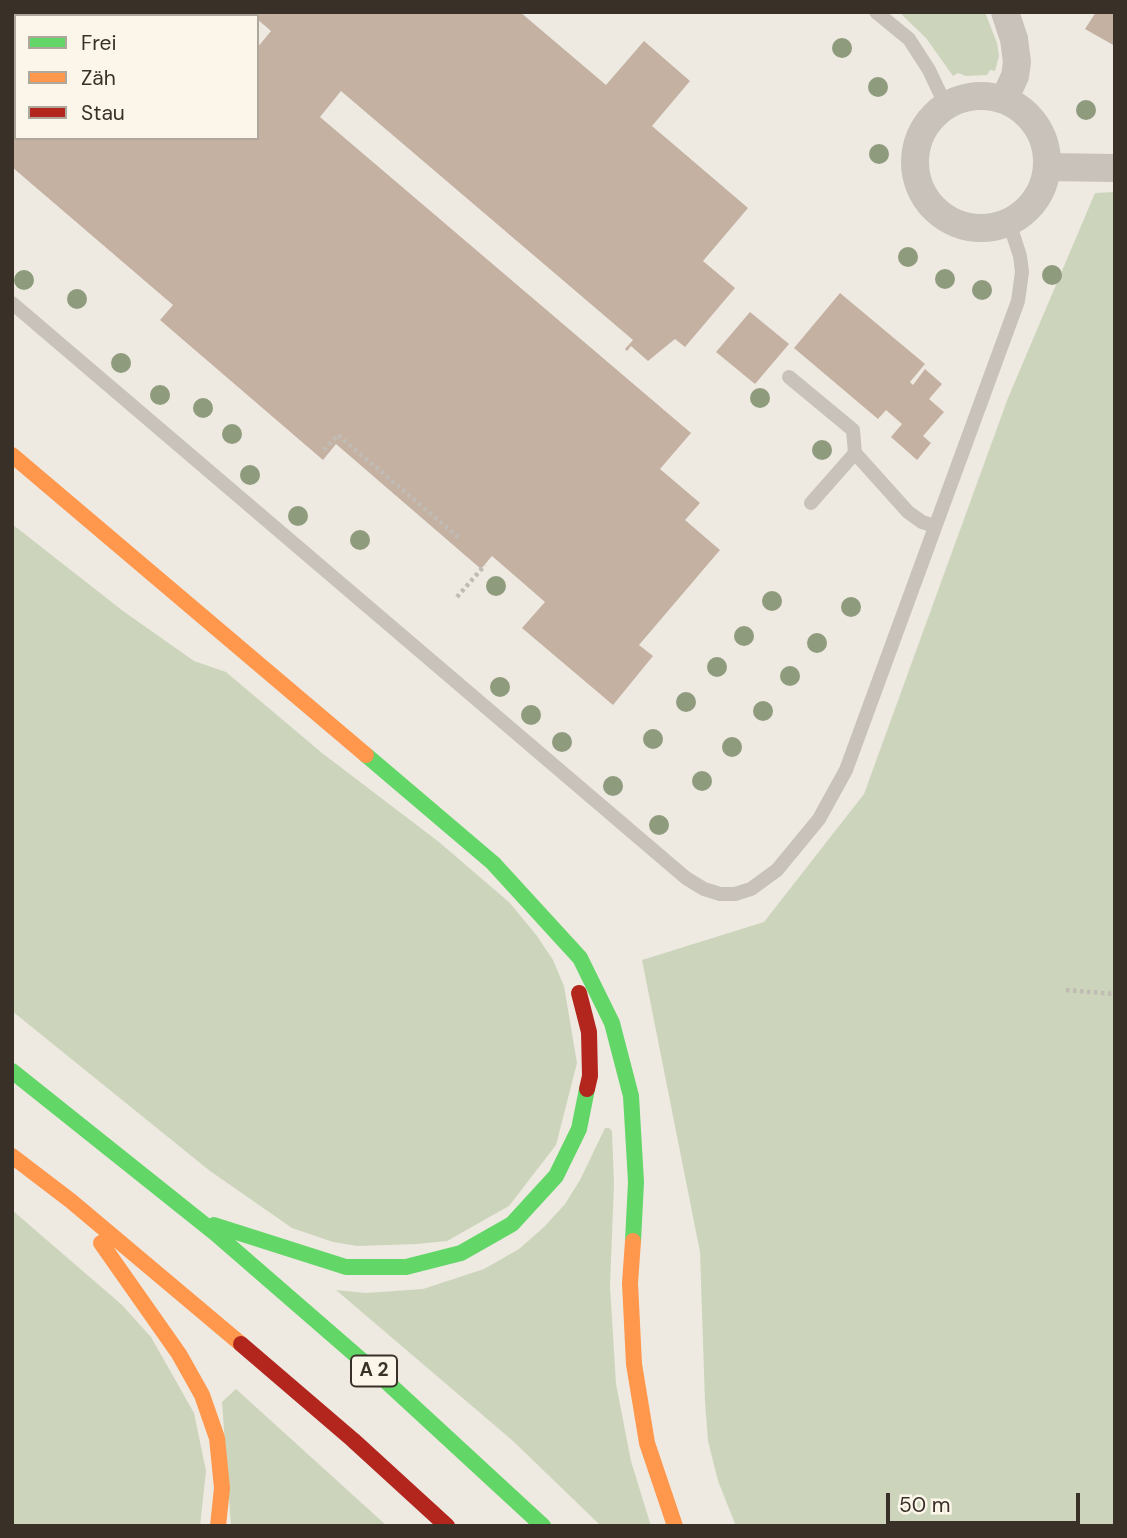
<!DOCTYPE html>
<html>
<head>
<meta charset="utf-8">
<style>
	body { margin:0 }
	#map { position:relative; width:1127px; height:1538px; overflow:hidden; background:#eeeae2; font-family:"DM Sans",sans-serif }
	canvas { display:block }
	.frame { position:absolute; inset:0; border:14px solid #393028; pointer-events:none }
	.legend { position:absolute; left:14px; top:14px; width:245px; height:126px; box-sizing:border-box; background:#fbf6e9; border:2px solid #ada79c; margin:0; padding:9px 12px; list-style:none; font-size:21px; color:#393028 }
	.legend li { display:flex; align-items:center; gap:14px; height:35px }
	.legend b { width:35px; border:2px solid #ada79c }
	.scale { position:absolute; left:886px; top:1493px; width:194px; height:32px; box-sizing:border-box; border:4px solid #393028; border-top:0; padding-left:9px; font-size:21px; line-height:24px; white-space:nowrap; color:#393028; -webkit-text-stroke:5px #fbf6e9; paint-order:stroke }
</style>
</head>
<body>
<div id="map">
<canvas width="1127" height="1538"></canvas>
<div class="frame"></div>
<ul class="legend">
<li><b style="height:9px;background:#63d668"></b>Frei</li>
<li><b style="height:9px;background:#ff974d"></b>Zäh</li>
<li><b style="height:9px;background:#b3261e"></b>Stau</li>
</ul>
<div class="scale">50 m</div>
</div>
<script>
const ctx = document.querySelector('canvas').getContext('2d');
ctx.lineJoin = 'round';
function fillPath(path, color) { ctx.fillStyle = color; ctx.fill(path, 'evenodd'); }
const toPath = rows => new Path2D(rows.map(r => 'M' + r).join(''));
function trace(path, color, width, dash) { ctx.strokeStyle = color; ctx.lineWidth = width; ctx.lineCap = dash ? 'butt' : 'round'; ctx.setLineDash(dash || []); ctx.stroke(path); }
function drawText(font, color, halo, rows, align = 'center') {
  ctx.font = font + ' "DM Sans",sans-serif'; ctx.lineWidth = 7; ctx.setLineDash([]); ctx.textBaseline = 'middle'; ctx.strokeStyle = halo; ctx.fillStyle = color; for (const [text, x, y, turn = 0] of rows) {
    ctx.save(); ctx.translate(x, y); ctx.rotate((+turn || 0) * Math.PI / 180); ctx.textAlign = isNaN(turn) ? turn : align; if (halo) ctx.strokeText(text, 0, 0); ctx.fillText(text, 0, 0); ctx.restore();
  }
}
fillPath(toPath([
	[899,12,985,12,997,43,999,56,995,71,990,70,987,75,966,76,958,73,953,76,926,38],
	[1115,192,1115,1526,736,1526,718,1481,708,1441,705,1402,700,1252,642,960,764,922,864,794,1008,398,1095,193],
	[12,524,123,611,194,661,226,672,322,753,439,842,510,903,537,936,553,960,564,986,577,1063,556,1145,509,1206,447,1241,417,1244,357,1246,333,1242,292,1228,210,1171,12,1011],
	[605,1128,609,1128,612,1131,614,1184,610,1286,616,1384,631,1461,651,1526,601,1526,513,1441,336,1290,366,1293,423,1289,484,1269,519,1249,544,1227,565,1204,580,1180],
	[12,1210,121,1304,151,1337,194,1413,206,1471,200,1526,12,1526],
	[236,1389,387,1526,231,1526,222,1402]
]), '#ccd5bb');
fillPath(toPath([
	[12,12,147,12,151,16,16,16,16,138,257,138,257,48,271,31,257,19,257,16,249,12,520,12,606,85,644,41,690,81,652,126,748,208,703,261,735,288,685,347,675,339,648,361,631,346,627,351,625,349,633,340,341,91,320,117,691,433,660,469,700,503,685,520,720,550,639,645,653,656,613,705,522,628,545,602,492,556,481,569,336,444,323,460,160,320,173,305,12,167],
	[1096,12,1115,12,1115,46,1085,29],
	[840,293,925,364,910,382,913,385,925,369,942,384,929,399,944,412,923,436,931,443,917,460,891,437,902,424,886,410,878,419,794,348],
	[750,312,789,344,755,384,716,352]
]), '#c4b1a2');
trace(toPath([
	[324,450,338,435,458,537],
	[457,597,485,565],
	[1066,990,1115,994]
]), '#c0bbb3', 4.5, [3.5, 3.5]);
trace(toPath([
	[876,12,909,39,929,70,946,106],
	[12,303,686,878,704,889,720,894,735,894,751,889,777,870,819,819,846,770,1018,301,1022,272,1020,256,1009,222],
	[789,377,853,430,855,453,908,512,922,522,935,526],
	[811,503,855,453]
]), '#c8c2ba', 14);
trace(toPath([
	'915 162a66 66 0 1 1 132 0a66 66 0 1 1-132 0Z',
	[1004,100,1015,76,1017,62,1014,39,1005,12],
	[1047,167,1115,168]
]), '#c8c2ba', 28);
trace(toPath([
	[366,755,493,863,580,958,612,1023,631,1096,636,1182,633,1241],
	[12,1071,215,1233,389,1384,543,1526],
	[214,1225,346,1267,406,1267,461,1253,512,1224,556,1176,579,1129,587,1089]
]), '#63d668', 16);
trace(toPath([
	[12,455,366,755],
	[12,1156,71,1201,241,1344],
	[633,1241,630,1283,634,1364,647,1443,675,1526],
	[101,1243,179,1354,202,1395,217,1438,222,1488,218,1526]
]), '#ff974d', 16);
trace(toPath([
	[579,993,589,1032,590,1076,587,1089],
	[241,1344,353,1440,447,1526]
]), '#b3261e', 16);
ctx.fillStyle = '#8f9b7d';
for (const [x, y] of [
	[842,48],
	[878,87],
	[1086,110],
	[879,154],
	[908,257],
	[1052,275],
	[945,279],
	[24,280],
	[982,290],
	[77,299],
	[121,363],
	[160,395],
	[760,398],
	[203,408],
	[232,434],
	[822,450],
	[250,475],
	[298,516],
	[360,540],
	[496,586],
	[772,601],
	[851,607],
	[744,636],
	[817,643],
	[717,667],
	[790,676],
	[500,687],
	[686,702],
	[763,711],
	[531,715],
	[653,739],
	[562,742],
	[732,747],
	[702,781],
	[613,786],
	[659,825]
]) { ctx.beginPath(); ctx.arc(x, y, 10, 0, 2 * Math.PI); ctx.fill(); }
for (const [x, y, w] of [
	[374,1371,46]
]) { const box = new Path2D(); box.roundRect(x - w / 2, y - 15.5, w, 31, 5); ctx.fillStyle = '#fbf6e9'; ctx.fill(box); trace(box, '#393028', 2); }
drawText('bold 19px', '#393028', null, [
	["A 2",374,1371]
]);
</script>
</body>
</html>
